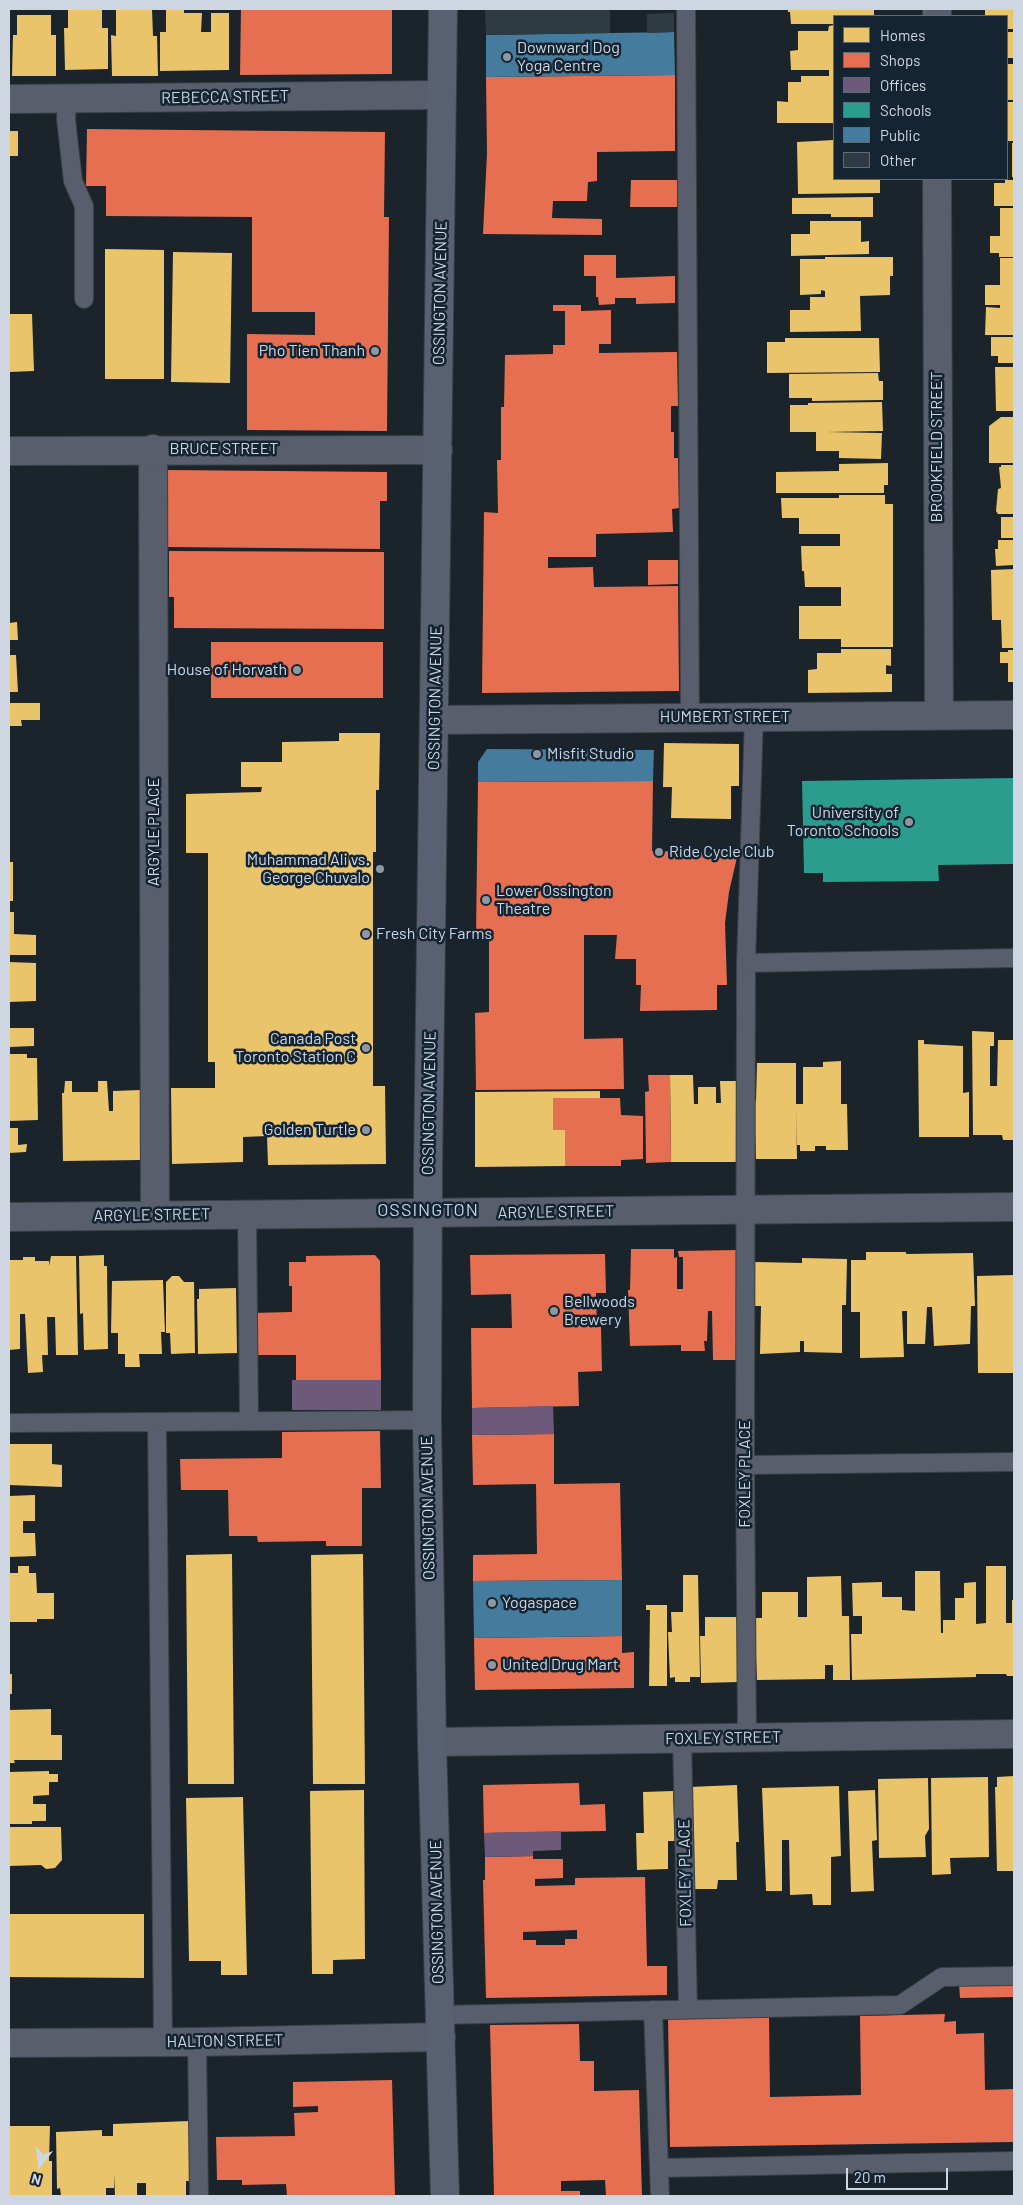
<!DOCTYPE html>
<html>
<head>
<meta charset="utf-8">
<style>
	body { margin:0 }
	#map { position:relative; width:1023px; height:2205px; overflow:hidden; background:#1b232b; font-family:Barlow,sans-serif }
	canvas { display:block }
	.frame { position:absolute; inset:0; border:10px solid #ced7e1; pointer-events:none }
	.legend { position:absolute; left:833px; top:15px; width:175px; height:165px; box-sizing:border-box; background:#142432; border:1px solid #5e6c78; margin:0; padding:6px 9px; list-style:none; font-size:15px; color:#ced7e1 }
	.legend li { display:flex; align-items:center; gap:10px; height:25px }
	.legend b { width:25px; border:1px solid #5e6c78 }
	.north { position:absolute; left:15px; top:2140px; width:50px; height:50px; -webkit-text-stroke:4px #142432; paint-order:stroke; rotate:195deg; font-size:14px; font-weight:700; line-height:20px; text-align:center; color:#ced7e1 }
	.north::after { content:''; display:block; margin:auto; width:18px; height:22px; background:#ced7e1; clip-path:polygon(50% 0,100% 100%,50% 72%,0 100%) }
	.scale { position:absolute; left:846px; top:2168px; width:102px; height:22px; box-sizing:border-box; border:2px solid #ced7e1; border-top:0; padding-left:6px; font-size:15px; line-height:18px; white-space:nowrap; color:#ced7e1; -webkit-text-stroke:4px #142432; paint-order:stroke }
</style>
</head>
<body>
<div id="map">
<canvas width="1023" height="2205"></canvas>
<div class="frame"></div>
<ul class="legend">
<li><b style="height:14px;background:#e9c46a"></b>Homes</li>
<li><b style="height:14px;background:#e76f51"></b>Shops</li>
<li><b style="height:14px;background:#6d597a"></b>Offices</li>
<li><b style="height:14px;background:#2a9d8f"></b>Schools</li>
<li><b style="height:14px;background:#457b9d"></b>Public</li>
<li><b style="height:14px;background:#2e3b43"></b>Other</li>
</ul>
<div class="north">N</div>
<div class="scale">20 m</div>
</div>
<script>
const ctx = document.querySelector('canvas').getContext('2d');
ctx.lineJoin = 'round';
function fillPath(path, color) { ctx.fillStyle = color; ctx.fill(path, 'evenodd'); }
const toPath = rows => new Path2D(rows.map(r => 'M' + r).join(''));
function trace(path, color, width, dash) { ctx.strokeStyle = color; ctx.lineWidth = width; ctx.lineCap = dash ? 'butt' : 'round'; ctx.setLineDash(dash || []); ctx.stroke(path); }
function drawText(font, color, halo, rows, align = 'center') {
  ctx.font = font + ' Barlow,sans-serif'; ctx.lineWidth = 5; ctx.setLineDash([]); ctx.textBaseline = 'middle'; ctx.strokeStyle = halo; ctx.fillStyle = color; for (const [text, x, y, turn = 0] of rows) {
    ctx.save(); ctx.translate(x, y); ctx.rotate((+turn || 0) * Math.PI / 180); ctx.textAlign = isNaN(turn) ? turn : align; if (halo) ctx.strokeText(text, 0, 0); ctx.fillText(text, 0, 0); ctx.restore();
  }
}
fillPath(toPath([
	[70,9,102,9,102,28,108,28,108,69,65,70,64,28,68,28,68,10],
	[116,9,152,9,153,36,157,36,158,76,112,76,111,35,116,36],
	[166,9,184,9,184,13,202,13,201,32,211,32,211,13,229,13,229,70,160,71,160,32,166,32],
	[788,9,874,9,874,16,834,16,834,24,791,24,790,12,788,12],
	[985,9,1014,9,1014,29,1007,29,1007,16,985,16],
	[17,15,51,15,51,35,56,35,56,76,12,76,13,35,17,35],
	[834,25,834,123,777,123,777,101,788,102,788,82,801,82,801,76,829,76,829,70,791,70,790,51,798,50,798,31,828,31,829,26],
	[1007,32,1014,32,1014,58,1007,58],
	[1007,64,1014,64,1014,100,1007,100],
	[1007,102,1014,102,1014,141,1007,141],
	[9,131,18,131,18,156,9,156],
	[834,140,834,179,880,179,880,193,798,194,797,142],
	[1012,143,1014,143,1014,177,1012,177],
	[1005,180,1014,180,1014,206,994,206,994,183,1005,183],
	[873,197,873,217,831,217,831,214,792,214,792,198],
	[1000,208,1014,208,1014,257,999,257,999,253,990,253,990,236,1000,236],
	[810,221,861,221,861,242,869,241,869,254,791,256,791,234,810,234],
	[105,249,164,250,164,379,105,379],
	[173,252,232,253,230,383,171,382],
	[825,257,893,257,893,276,890,276,890,295,860,296,861,331,790,332,790,310,810,310,810,297,825,297,825,291,821,290,821,294,800,295,800,259,825,259],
	[1000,258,1014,258,1014,335,985,335,986,307,1000,308,1000,305,985,305,985,285,1000,285],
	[9,314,32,314,34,371,9,372],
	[991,337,1014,337,1014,363,998,363,998,356,991,356],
	[785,338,879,338,880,372,767,373,767,342,785,342],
	[995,367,1014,367,1014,411,996,411],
	[878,373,879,381,883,381,883,400,812,401,812,398,789,398,789,374],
	[882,402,883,431,827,432,882,433,881,459,839,458,839,451,816,451,816,432,790,432,790,405,808,405,808,403],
	[1001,417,1014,417,1014,463,989,463,989,426],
	[888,463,888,485,884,485,884,493,776,493,776,472,839,471,839,464],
	[1001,465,1014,465,1014,514,998,514,996,511,998,489,1001,488,999,467,1001,467],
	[839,495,885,495,885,504,893,504,893,647,841,647,841,639,799,639,799,606,841,606,841,587,805,587,804,571,802,571,801,546,840,546,840,534,799,534,799,518,782,518,781,498,839,498],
	[1001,517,1014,517,1014,538,1001,538],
	[998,540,1014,540,1014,565,996,566,995,549,998,549],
	[1014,569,1014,648,1002,648,1001,620,992,620,991,570],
	[17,622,18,640,9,640,9,623],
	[841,649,891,649,891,666,886,665,886,674,892,674,892,692,808,693,808,670,817,669,817,653,841,653],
	[1008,650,1014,650,1014,682,1008,682,1008,663,1000,663,1000,652,1008,652],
	[9,655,16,655,18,692,9,692],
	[9,703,40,703,40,720,21,720,22,726,9,726],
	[339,733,380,733,379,790,376,790,376,852,373,852,373,1086,385,1086,386,1164,268,1165,267,1136,243,1137,243,1162,172,1164,171,1088,215,1088,215,1062,208,1062,208,853,186,853,186,794,261,792,262,787,241,787,241,762,282,762,282,742,339,741],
	[664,743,739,744,739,786,731,786,731,819,671,818,672,787,663,787],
	[9,862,13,862,13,901,9,901],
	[9,912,14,912,14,934,36,935,36,955,9,955],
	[9,962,36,963,36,1001,9,1002],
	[9,1028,34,1028,34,1046,9,1047],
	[972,1031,994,1032,994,1046,990,1046,990,1086,997,1086,998,1040,1014,1040,1014,1140,1003,1140,1002,1135,973,1135],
	[918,1040,924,1040,924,1044,963,1046,963,1093,969,1092,969,1137,919,1137],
	[9,1054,27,1054,27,1058,37,1058,38,1120,9,1121],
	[841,1061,841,1104,847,1104,848,1150,826,1150,826,1146,815,1146,815,1151,800,1151,800,1145,797,1145,796,1106,797,1159,756,1159,754,1101,756,1101,757,1063,796,1063,796,1104,803,1104,803,1067,823,1067,823,1062],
	[670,1075,693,1075,694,1104,698,1104,698,1087,716,1087,716,1103,721,1103,720,1081,739,1081,739,1162,671,1162],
	[65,1081,72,1081,72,1092,98,1092,98,1081,107,1081,109,1111,113,1111,113,1091,141,1090,142,1160,63,1161,62,1093,64,1093],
	[600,1091,600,1098,553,1098,553,1130,565,1130,565,1166,475,1167,475,1092],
	[9,1128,18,1128,18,1145,27,1144,26,1152,9,1153],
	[866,1252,906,1252,906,1254,973,1253,975,1306,971,1306,970,1344,934,1346,932,1307,927,1307,925,1344,907,1344,907,1311,902,1311,904,1357,860,1358,860,1312,851,1312,851,1260,866,1260],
	[104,1255,104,1266,107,1266,108,1349,84,1350,83,1313,80,1314,79,1256],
	[51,1256,76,1256,78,1355,56,1355,55,1317,47,1317,48,1355,42,1355,43,1372,28,1373,25,1314,20,1314,20,1349,9,1350,9,1260,23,1260,23,1257,35,1257,35,1261,49,1261,49,1266],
	[802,1258,847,1259,846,1305,842,1305,842,1353,804,1352,804,1341,800,1341,800,1352,760,1354,761,1306,754,1306,755,1262,802,1263],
	[1014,1275,1014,1373,978,1373,977,1276],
	[172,1276,179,1276,184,1282,194,1282,195,1353,171,1354,170,1333,166,1333,166,1282],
	[163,1280,165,1332,161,1332,162,1354,139,1354,140,1367,125,1367,125,1354,118,1354,118,1333,111,1333,112,1281],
	[236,1288,237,1353,198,1354,197,1299,199,1299,199,1289],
	[9,1444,52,1444,52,1464,62,1465,62,1487,9,1485],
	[35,1495,35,1521,23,1521,23,1533,35,1533,36,1556,9,1557,9,1496],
	[232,1554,234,1784,188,1784,186,1555],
	[363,1554,365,1784,313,1784,311,1555],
	[18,1566,29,1566,29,1573,36,1573,37,1593,54,1593,54,1619,37,1619,37,1622,9,1622,9,1573,18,1573],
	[986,1566,1006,1566,1006,1623,1012,1623,1012,1600,1014,1600,1014,1676,1007,1676,1006,1674,976,1674,976,1677,852,1680,851,1634,862,1634,862,1616,853,1616,852,1583,882,1582,882,1597,902,1597,902,1610,915,1611,915,1571,940,1571,941,1633,943,1633,943,1620,955,1620,955,1598,964,1598,964,1583,976,1582,976,1624,986,1623],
	[683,1575,698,1575,700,1677,690,1677,690,1682,675,1682,675,1677,670,1678,668,1632,672,1632,671,1612,683,1612],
	[841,1576,842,1616,849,1616,850,1680,833,1680,833,1665,825,1665,825,1679,757,1680,754,1618,762,1618,762,1592,798,1592,798,1617,807,1617,807,1577],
	[646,1605,667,1605,667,1686,649,1686,650,1610,646,1610],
	[705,1617,739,1617,739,1682,701,1683,700,1636,705,1636],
	[9,1674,12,1674,12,1694,9,1694],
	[51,1709,51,1735,62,1735,62,1760,14,1760,15,1763,9,1763,9,1710],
	[49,1771,49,1774,58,1774,58,1782,49,1782,49,1795,33,1796,33,1804,46,1804,46,1821,32,1821,32,1824,9,1824,9,1772],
	[1014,1776,1014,1871,997,1871,995,1787,997,1787,997,1777],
	[988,1777,989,1857,950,1858,951,1874,932,1875,931,1778],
	[928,1778,929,1829,925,1836,926,1857,879,1858,878,1779],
	[737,1785,739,1842,736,1842,737,1880,718,1880,717,1889,693,1889,689,1787],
	[839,1786,841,1856,831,1857,831,1905,813,1905,812,1894,790,1895,789,1840,782,1840,782,1891,766,1891,762,1788],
	[364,1790,365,1959,333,1960,333,1974,312,1974,310,1791],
	[875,1790,877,1840,872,1841,874,1891,851,1892,848,1791],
	[673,1791,675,1841,668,1841,668,1869,637,1870,636,1833,644,1833,643,1792],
	[243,1797,247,1975,221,1975,221,1961,189,1961,186,1798],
	[9,1827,61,1827,62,1860,55,1868,46,1869,41,1865,9,1866],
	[9,1914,144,1914,144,1978,9,1977],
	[189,2121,191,2181,186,2181,186,2196,146,2196,146,2183,137,2183,137,2196,115,2196,114,2173,114,2188,106,2188,106,2196,61,2196,60,2188,57,2189,56,2132,102,2130,102,2136,113,2136,113,2124],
	[9,2126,50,2126,49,2161,52,2161,52,2196,9,2196]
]), '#e9c46a');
fillPath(toPath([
	[241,9,392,9,392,74,240,75],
	[675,75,675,151,597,152,597,181,588,182,587,201,553,201,552,218,602,219,602,235,483,234,487,153,486,77],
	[87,129,385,132,384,217,389,217,387,431,247,430,247,334,315,335,315,312,252,312,252,217,106,216,106,186,86,186],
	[631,180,678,180,677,207,630,207],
	[584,255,616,255,616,278,675,276,675,303,636,304,636,298,615,298,615,304,599,305,598,297,596,297,596,276,584,276],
	[553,305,581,305,581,311,611,310,611,344,599,344,599,353,677,352,678,406,671,406,671,432,674,432,674,458,678,458,679,508,672,509,673,532,596,534,596,557,548,557,548,568,593,567,594,587,678,586,679,691,482,693,484,512,498,513,497,460,501,460,501,407,504,407,505,355,553,354,553,345,565,345,565,311,553,311],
	[167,470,387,472,387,501,380,501,380,549,167,547],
	[169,551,384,552,384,629,174,628,174,597,169,597],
	[648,560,678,560,678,584,648,585],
	[211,642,383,642,383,698,211,698],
	[653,781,652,851,738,853,729,892,725,923,727,985,717,985,717,1010,640,1011,641,985,636,985,636,959,615,959,617,935,584,935,584,1039,623,1038,624,1089,476,1090,475,1013,489,1012,489,936,476,936,478,782],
	[648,1075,670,1075,671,1162,646,1163,645,1092,649,1091],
	[553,1098,620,1098,621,1115,643,1116,643,1159,621,1160,621,1166,565,1166,565,1130,553,1130],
	[631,1249,674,1249,674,1258,677,1257,677,1289,683,1289,683,1257,679,1257,678,1251,738,1250,741,1360,713,1360,712,1311,708,1311,707,1341,704,1341,705,1351,681,1351,681,1345,630,1346,628,1290,630,1290],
	[605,1254,606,1293,596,1293,597,1327,601,1327,602,1371,578,1372,579,1406,472,1408,471,1328,512,1328,511,1294,471,1295,470,1255],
	[375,1255,380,1261,381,1380,296,1380,296,1355,252,1355,252,1313,292,1312,292,1286,289,1286,289,1262,306,1262,306,1256],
	[380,1431,381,1488,362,1488,362,1546,326,1546,326,1541,258,1542,257,1536,229,1536,228,1490,181,1490,180,1459,282,1458,282,1432],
	[554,1434,554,1484,620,1483,622,1580,473,1581,473,1555,537,1554,536,1484,473,1485,472,1435],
	[622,1636,622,1653,634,1652,634,1688,475,1690,474,1638],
	[579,1783,580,1805,605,1804,606,1831,484,1833,483,1785],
	[533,1856,533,1859,563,1859,563,1878,535,1879,535,1886,575,1885,575,1878,645,1877,647,1966,667,1966,667,1995,486,1998,483,1880,485,1880,485,1857],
	[577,1930,577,1939,565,1939,565,1945,536,1945,536,1940,523,1940,523,1932],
	[1014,1982,1014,1997,960,1998,959,1983],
	[945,2014,944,2022,956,2021,956,2034,984,2033,985,2090,1014,2089,1014,2142,670,2147,668,2017,769,2015,770,2097,861,2095,860,2016],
	[579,2024,580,2061,594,2061,594,2091,639,2090,642,2196,606,2196,605,2180,561,2181,561,2191,580,2191,580,2196,494,2196,490,2025],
	[392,2080,395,2196,287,2196,286,2184,242,2185,242,2180,217,2180,216,2137,295,2136,294,2113,318,2112,318,2106,293,2107,293,2082]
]), '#e76f51');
fillPath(toPath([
	[292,1380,381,1380,381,1410,292,1410],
	[553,1406,554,1434,472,1435,472,1408],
	[561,1831,561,1850,533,1851,533,1856,485,1857,484,1833]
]), '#6d597a');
fillPath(toPath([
	[1014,778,1014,864,938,865,939,881,823,882,823,873,804,873,802,781]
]), '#2a9d8f');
fillPath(toPath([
	[674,32,675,75,486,77,486,35],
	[487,749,654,750,653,781,478,782,478,762],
	[622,1580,622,1636,474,1638,473,1581]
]), '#457b9d');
fillPath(toPath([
	[485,9,610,9,610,33,486,35],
	[674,13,674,32,647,33,647,14]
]), '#2e3b43');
const lane = toPath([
	[686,9,690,718],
	[67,99,66,119,73,181,84,206,84,299],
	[746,963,1014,958],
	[247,1213,249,1421],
	[157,1422,163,2042],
	[9,1423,427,1420],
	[745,1465,1014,1462],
	[747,1737,745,1465,746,963,754,717],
	[682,1738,688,2009],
	[653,2010,660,2196],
	[439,2015,900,2005,942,1977,1014,1976],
	[197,2042,199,2196],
	[659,2168,1014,2161]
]);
const street = toPath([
	[937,9,937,16],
	[9,99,442,95],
	[937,179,939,715],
	[153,449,155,1214],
	[9,451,438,450],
	[435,720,1014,715],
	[9,1217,1014,1207],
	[432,1742,1014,1734],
	[9,2043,197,2042,441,2037]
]);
const secondary = toPath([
	[443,9,428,1168,427,1420,432,1742,445,2196]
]);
trace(lane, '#394046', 20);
trace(street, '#394046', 30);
trace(secondary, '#394046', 30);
trace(lane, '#585e6c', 18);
trace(street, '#585e6c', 28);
trace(secondary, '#596071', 28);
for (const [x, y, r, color] of [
	[507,57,5,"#8f98a1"],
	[375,351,5,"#8f98a1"],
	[297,670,5,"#8f98a1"],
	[537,754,5,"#8f98a1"],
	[909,822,5,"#8f98a1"],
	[659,852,5,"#8f98a1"],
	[380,869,5,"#8f98a1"],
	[486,900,5,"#8f98a1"],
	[366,934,5,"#8f98a1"],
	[366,1048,5,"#8f98a1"],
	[366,1130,5,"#8f98a1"],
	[554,1311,5,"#8f98a1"],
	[492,1603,5,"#8f98a1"],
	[492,1665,5,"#8f98a1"]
]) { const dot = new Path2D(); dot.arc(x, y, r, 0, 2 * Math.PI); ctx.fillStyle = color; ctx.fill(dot); trace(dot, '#142432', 2); }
drawText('16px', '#ced7e1', '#142432', [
	["Downward Dog",517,48],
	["Yoga Centre",517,66],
	["Pho Tien Thanh",365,351,"right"],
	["House of Horvath",287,670,"right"],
	["Misfit Studio",547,754],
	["University of",899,813,"right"],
	["Toronto Schools",899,831,"right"],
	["Ride Cycle Club",669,852],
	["Muhammad Ali vs.",370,860,"right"],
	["George Chuvalo",370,878,"right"],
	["Lower Ossington",496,891],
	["Theatre",496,909],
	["Fresh City Farms",376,934],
	["Canada Post",356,1039,"right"],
	["Toronto Station C",356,1057,"right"],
	["Golden Turtle",356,1130,"right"],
	["Bellwoods",564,1302],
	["Brewery",564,1320],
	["Yogaspace",502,1603],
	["United Drug Mart",502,1665]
], 'left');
drawText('16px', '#ced7e1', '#142432', [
	["REBECCA STREET",225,97,-1],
	["OSSINGTON AVENUE",440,293,-89],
	["BROOKFIELD STREET",937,447,-90],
	["BRUCE STREET",224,449],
	["OSSINGTON AVENUE",435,698,-89],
	["HUMBERT STREET",725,717],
	["ARGYLE PLACE",154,832,-90],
	["OSSINGTON AVENUE",429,1103,-89],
	["ARGYLE STREET",556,1212,-1],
	["ARGYLE STREET",152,1215,-1],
	["FOXLEY PLACE",745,1474,-90],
	["OSSINGTON AVENUE",428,1508,-91],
	["FOXLEY STREET",723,1738,-1],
	["FOXLEY PLACE",685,1873,-91],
	["OSSINGTON AVENUE",437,1912,-91],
	["HALTON STREET",225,2041,-1]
]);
ctx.letterSpacing = '1px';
drawText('18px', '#c1d5e8', '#142432', [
	["OSSINGTON",428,1210]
]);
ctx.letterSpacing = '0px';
</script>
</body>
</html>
